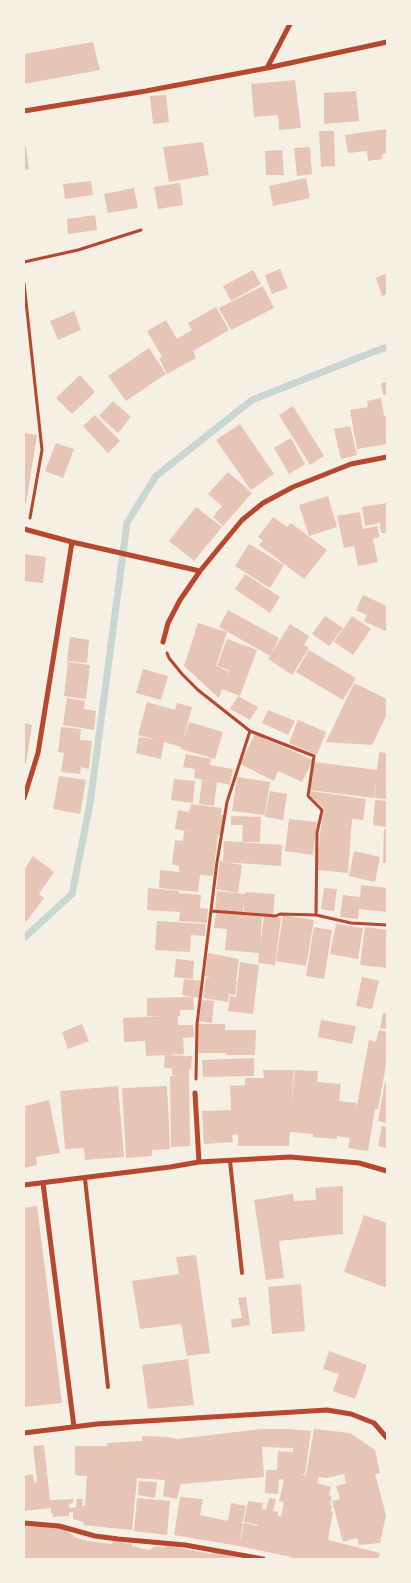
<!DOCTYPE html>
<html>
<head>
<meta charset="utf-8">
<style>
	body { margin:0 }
	#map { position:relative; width:411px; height:1583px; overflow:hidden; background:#f6efe4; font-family:Helvetica,sans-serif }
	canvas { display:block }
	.frame { position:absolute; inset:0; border:25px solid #f6efe4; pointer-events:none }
</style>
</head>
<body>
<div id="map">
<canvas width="411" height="1583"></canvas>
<div class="frame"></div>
</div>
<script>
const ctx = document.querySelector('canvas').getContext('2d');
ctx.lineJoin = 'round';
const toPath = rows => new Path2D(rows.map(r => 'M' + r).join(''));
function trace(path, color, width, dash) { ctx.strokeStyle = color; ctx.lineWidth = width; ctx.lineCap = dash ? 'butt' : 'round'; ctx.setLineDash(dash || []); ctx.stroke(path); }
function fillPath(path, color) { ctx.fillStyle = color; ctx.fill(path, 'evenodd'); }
trace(toPath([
	[24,938,72,894,90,804,127,523,156,476,252,400,373,352,387,347]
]), '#c9d6d2', 7);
fillPath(toPath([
	[93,42,100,70,24,84,24,54],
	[295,80,301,128,279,130,278,115,254,117,251,84],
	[356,91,359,121,324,124,324,93],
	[166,95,169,122,153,124,150,96],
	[386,129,387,153,382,154,382,159,368,161,367,151,348,153,345,135],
	[319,131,334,131,335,166,321,167],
	[203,142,209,175,169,182,163,147],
	[24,146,26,146,29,169,24,170],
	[310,147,312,174,297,176,294,148],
	[282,150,284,175,266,175,265,151],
	[306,178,310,198,273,206,269,186],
	[91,181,93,195,65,199,63,184],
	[180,183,183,205,158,209,154,187],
	[134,188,138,208,108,213,104,194],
	[95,215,97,230,68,234,67,219],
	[280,269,288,288,272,294,265,275],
	[253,270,261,284,231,301,223,286],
	[387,273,387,294,382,296,376,278],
	[263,286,274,308,231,330,219,308],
	[216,307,229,330,193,351,196,358,167,374,159,358,162,357,147,331,166,320,177,339,192,330,188,323],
	[74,311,81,330,58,340,50,321],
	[149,348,166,374,126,401,108,376],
	[80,375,95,392,72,414,56,398],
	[387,382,387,395,383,395,381,383],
	[381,398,384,416,387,416,387,444,357,449,350,410,368,407,367,401],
	[113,401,131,417,118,433,99,416],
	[293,406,324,456,310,465,279,415],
	[95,415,120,441,108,453,83,426],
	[240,424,274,474,251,490,216,440],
	[350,426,357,455,341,459,334,429],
	[24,433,37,435,26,504,24,503],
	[291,438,305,464,289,474,274,448],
	[56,443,74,449,63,478,45,471],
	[228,472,252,493,223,526,213,517,222,506,208,494],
	[328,496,337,527,309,536,299,505],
	[387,503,387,533,381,533,380,523,365,526,362,507],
	[196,507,222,527,194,561,169,541],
	[360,512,363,529,377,526,380,537,373,539,378,562,358,566,354,546,344,548,337,516],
	[273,517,287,527,291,523,327,550,304,579,259,545,263,540,258,537],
	[249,544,284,565,270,588,235,566],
	[24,554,46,557,43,583,24,581],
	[245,574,280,597,270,613,235,589],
	[363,595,387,606,387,632,364,621,367,615,356,610],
	[228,610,279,638,270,656,219,627],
	[325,616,343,628,329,646,312,634],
	[352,616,371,629,353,655,334,642],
	[198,623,227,632,216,666,228,671,226,678,229,670,217,666,227,639,257,650,240,696,222,689,219,698,184,666],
	[290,624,309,636,304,645,309,648,292,675,268,659],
	[70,637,89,640,87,663,67,661],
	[309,650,356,678,343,700,296,672],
	[68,662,90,665,86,699,64,696],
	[143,669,168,676,161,700,136,693],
	[354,683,387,699,387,714,372,745,326,742],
	[238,696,258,707,250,720,230,709],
	[67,698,85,701,84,709,96,711,94,730,63,725],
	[147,702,175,710,177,703,192,707,183,740,189,722,223,732,215,759,181,749,181,747,164,742,161,759,136,753,139,737,157,740,138,735],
	[268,710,295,721,288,735,262,723],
	[298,720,326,732,317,755,289,743],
	[24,723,32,725,26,764,24,763],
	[61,727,81,729,80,740,92,741,89,769,81,767,80,774,61,772,64,753,58,752],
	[255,734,313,760,302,782,278,771,274,781,240,764],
	[379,752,387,753,387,799,375,798,376,782,374,798,310,790,314,762,377,770],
	[186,754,211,759,210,765,233,769,230,785,217,782,214,806,199,804,202,780,215,782,194,778,195,769,183,767],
	[59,776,86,780,80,814,53,809],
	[237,777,270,782,265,815,232,811],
	[174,779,195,781,193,803,171,800],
	[270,791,287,794,283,820,265,817],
	[310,791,366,799,363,820,352,819,348,873,317,870,320,834,324,808,310,796],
	[375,800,387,801,387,827,373,825],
	[191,804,222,808,221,815,224,815,221,836,218,835,213,876,200,875,198,892,159,888,160,870,179,872,179,866,172,864,175,840,183,841,184,831,192,832,175,829,178,810,189,812],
	[231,816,261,817,260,842,242,842,243,825,231,825],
	[289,819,317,822,313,855,285,851],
	[384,829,387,829,387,863,383,863],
	[224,841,282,845,281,866,223,862],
	[354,851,380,857,375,882,349,876],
	[33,856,54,872,39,894,44,898,26,922,24,920,24,870],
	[220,861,242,865,238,893,216,889],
	[361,885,387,888,387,912,359,909,358,919,340,917,343,895,360,897],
	[148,888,180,891,179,893,201,895,200,908,208,909,207,923,179,921,180,912,147,910],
	[324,888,337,889,334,911,321,909],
	[217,891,245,894,246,892,275,894,273,915,244,912,244,900,243,913,215,910],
	[216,912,262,917,260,947,264,916,281,918,275,965,258,963,259,953,225,950,227,929,214,928],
	[283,915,314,920,306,966,276,961],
	[157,921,206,924,205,936,191,935,190,952,155,950],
	[336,924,363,928,358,959,330,954],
	[314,927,332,930,324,979,306,976],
	[365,927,387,930,387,968,360,965],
	[208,953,239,959,236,981,237,981,235,995,229,994,228,1002,203,998,206,977,212,977,205,976],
	[176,959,194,961,193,979,174,977],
	[240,962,259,965,253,1014,228,1011,230,996,236,997],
	[362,977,379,981,372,1009,356,1006],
	[184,979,201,981,199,998,193,997,194,1010,180,1010,180,1016,178,1016,178,1025,193,1025,194,1037,183,1038,184,1054,146,1056,145,1041,124,1042,123,1018,163,1016,147,1016,147,998,192,997,182,995],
	[202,1000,214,1001,212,1023,199,1021],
	[383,1013,387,1013,387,1029,380,1028],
	[321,1020,356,1026,352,1044,318,1037],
	[82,1024,89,1041,68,1049,62,1032],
	[197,1024,225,1024,225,1030,256,1030,255,1055,226,1055,226,1053,197,1053],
	[379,1030,387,1032,387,1060,378,1109,375,1109,368,1151,348,1148,350,1138,337,1136,337,1139,313,1137,313,1134,290,1132,289,1146,238,1146,238,1134,232,1135,233,1142,204,1144,202,1111,231,1110,230,1086,245,1085,245,1078,264,1078,263,1070,294,1070,291,1106,295,1070,318,1071,317,1082,341,1084,339,1101,356,1103,356,1105,357,1105,369,1040,376,1042],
	[165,1055,192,1056,191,1069,189,1069,189,1076,190,1146,171,1147,170,1076,178,1076,172,1075,172,1069,178,1069,164,1068],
	[254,1058,254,1076,203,1077,202,1060],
	[385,1082,387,1083,387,1123,378,1121],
	[118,1086,124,1157,85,1160,84,1148,65,1149,60,1091],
	[167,1086,170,1149,152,1150,152,1156,126,1158,122,1088],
	[49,1100,60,1153,36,1157,37,1165,24,1168,24,1106,27,1113,25,1106],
	[382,1126,387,1127,387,1148,378,1146],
	[343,1186,343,1234,279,1241,284,1278,266,1280,254,1200,293,1194,294,1201,316,1200,315,1188],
	[37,1206,62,1403,24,1407,24,1208],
	[364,1215,387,1223,387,1288,344,1272],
	[196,1255,210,1353,187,1356,181,1324,140,1329,132,1281,179,1274,176,1257],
	[301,1284,305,1331,272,1334,268,1287],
	[246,1297,250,1325,232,1328,231,1319,242,1318,238,1298],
	[329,1351,367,1365,355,1399,333,1391,339,1374,323,1369],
	[188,1359,194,1405,148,1409,142,1365],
	[261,1429,289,1429,311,1431,305,1474,299,1474,306,1475,314,1429,350,1433,375,1450,380,1473,375,1474,386,1515,380,1543,359,1545,357,1538,343,1542,332,1501,340,1499,336,1486,346,1483,344,1474,326,1478,319,1477,317,1483,331,1487,329,1495,332,1496,330,1505,332,1506,331,1511,333,1512,328,1540,380,1553,378,1559,290,1559,291,1557,239,1546,244,1523,258,1526,258,1525,244,1522,248,1501,263,1503,262,1509,266,1510,269,1498,276,1499,273,1511,278,1512,278,1516,281,1517,284,1502,279,1501,284,1480,279,1479,278,1494,265,1493,266,1470,277,1470,278,1451,293,1452,293,1448,262,1447,264,1477,181,1484,177,1499,163,1496,165,1480,137,1478,132,1530,83,1525,84,1522,73,1519,73,1512,69,1512,69,1516,53,1517,53,1513,51,1514,51,1508,24,1511,24,1476,33,1474,34,1482,28,1483,37,1482,33,1446,44,1445,50,1500,73,1499,73,1503,69,1504,70,1508,76,1507,77,1499,83,1499,82,1506,85,1506,87,1476,75,1475,75,1446,107,1446,107,1443,142,1441,142,1436,166,1437,177,1439],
	[139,1481,157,1482,155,1498,138,1495],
	[180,1497,203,1499,200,1515,228,1521,231,1503,246,1506,243,1522,239,1522,243,1523,239,1546,174,1535],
	[137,1498,170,1501,167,1535,134,1531],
	[24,1524,62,1527,75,1537,87,1541,112,1544,113,1541,132,1544,132,1546,149,1550,156,1546,165,1548,165,1545,211,1554,212,1552,244,1559,24,1559]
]), '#e6c5b7');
trace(toPath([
	[24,262,78,250,141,230],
	[24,283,42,450,30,518],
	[167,653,169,658,182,674,198,690,250,731,227,802,217,862,197,1024,196,1079],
	[250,731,314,756,308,796,322,810,317,833,316,915],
	[211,911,276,916,280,914,316,915,351,923,387,925]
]), '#b5482f', 3);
trace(toPath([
	[230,1161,242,1273],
	[85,1179,108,1387]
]), '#b5482f', 4);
trace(toPath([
	[267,68,290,24],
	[24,111,146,91,267,68,387,42],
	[24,529,72,542,200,571,242,520,263,503,293,487,351,464,387,457],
	[163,642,168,623,180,600,200,571],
	[24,798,38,753,72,542],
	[195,1093,199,1162],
	[43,1183,74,1427],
	[24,1185,170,1167,199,1162,290,1157,359,1163,387,1171],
	[24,1433,97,1424,327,1410,351,1414,374,1423,387,1438],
	[24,1523,59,1526,95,1536,118,1539,185,1545,263,1559]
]), '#b5482f', 5);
</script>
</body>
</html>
